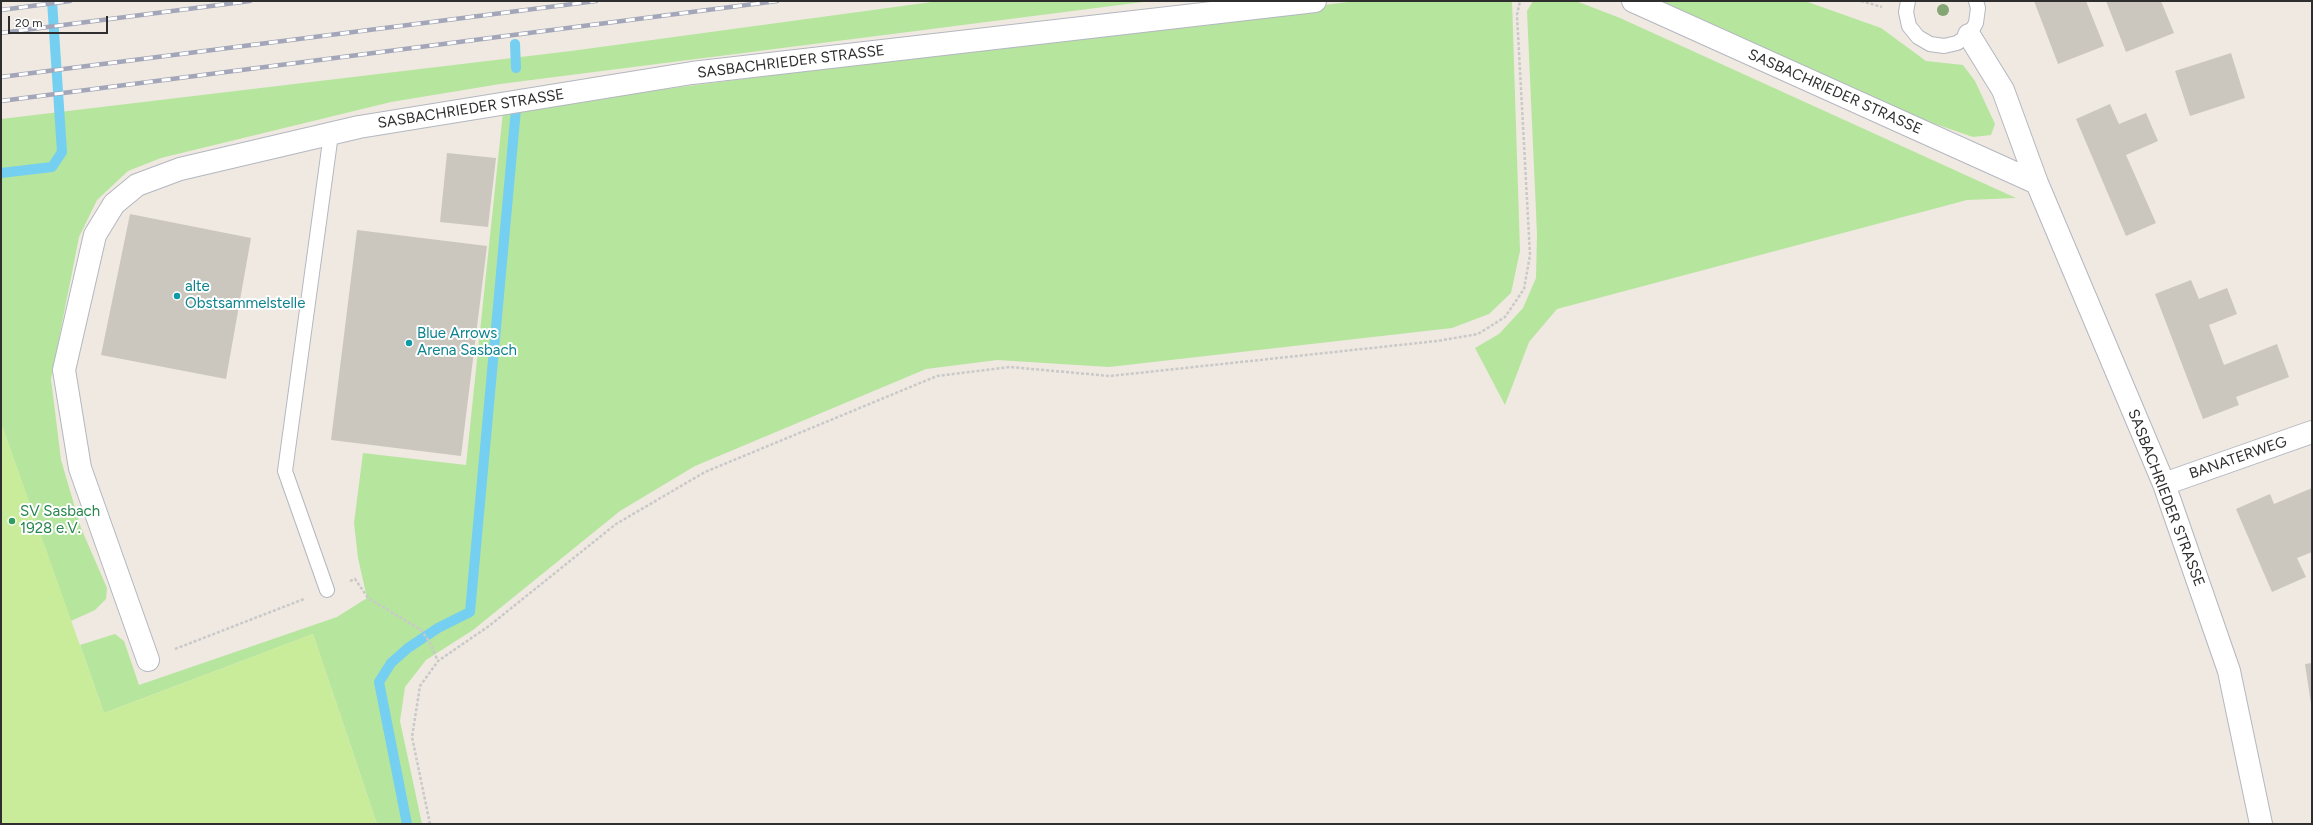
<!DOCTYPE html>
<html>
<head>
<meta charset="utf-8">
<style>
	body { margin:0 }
	#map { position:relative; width:2313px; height:825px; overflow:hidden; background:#efe9e1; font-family:Figtree,sans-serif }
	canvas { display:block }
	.frame { position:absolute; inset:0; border:2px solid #2e2e2e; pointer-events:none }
	.scale { position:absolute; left:8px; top:16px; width:100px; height:18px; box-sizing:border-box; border:2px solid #2e2e2e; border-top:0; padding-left:5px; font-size:12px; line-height:14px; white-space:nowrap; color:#2e2e2e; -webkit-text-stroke:3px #fff; paint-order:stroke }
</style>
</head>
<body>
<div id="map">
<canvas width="2313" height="825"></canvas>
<div class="frame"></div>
<div class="scale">20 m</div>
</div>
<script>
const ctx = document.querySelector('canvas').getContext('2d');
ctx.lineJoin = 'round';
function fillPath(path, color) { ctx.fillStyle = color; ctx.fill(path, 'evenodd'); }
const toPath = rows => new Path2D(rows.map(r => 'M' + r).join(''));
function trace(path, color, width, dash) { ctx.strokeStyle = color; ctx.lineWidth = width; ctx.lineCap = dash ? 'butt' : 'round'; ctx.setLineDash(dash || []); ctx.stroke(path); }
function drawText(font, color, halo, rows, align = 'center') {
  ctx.font = font + ' Figtree,sans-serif'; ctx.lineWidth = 4; ctx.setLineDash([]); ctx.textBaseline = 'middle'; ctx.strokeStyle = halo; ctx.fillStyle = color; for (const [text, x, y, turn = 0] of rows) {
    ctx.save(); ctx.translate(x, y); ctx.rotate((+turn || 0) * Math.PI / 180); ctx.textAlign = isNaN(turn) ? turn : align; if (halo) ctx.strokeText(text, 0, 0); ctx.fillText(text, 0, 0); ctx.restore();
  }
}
fillPath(toPath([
	[939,1,1151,1,500,84,391,102,161,158,128,171,97,200,79,237,51,379,61,460,81,528,107,588,106,599,95,610,71,621,1,423,1,119,571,51],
	[1356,1,1512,1,1520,251,1511,293,1489,314,1452,328,1109,367,997,360,926,369,695,466,620,511,473,630,426,660,405,687,400,721,422,824,377,824,313,634,104,713,80,645,115,634,124,641,139,685,337,617,367,598,358,558,354,523,363,453,466,465,503,112,531,106],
	[1533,1,1576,1,1620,18,2016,198,1967,200,1557,309,1529,342,1505,405,1475,348,1499,334,1523,308,1536,278,1537,234,1527,11],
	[1658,1,1805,1,1881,28,1926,61,1963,65,1975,81,1995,124,1991,135,1973,137,1918,118]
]), '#b6e59e');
fillPath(toPath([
	[1,423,104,713,313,634,377,824,1,824]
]), '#c9ec9a');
trace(toPath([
	[515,44,516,68],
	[1,173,52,167,62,152,52,1],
	[407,824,379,682,391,663,408,648,438,628,470,612,516,109]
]), '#75cff0', 10);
fillPath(toPath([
	[2034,1,2086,1,2104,46,2058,64],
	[2106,1,2161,1,2174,33,2126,52],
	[2231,53,2245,98,2190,116,2175,71],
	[2110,104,2119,124,2146,113,2158,141,2126,155,2156,223,2126,236,2076,119],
	[447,153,496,158,488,227,440,222],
	[130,214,251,238,226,379,101,355],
	[357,230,487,246,461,456,331,440],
	[2191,280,2199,299,2227,288,2237,314,2209,325,2224,365,2277,344,2289,377,2236,397,2239,405,2203,419,2155,294],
	[2312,488,2312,552,2297,558,2306,577,2272,592,2236,509,2270,494,2274,504],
	[2312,663,2312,704,2311,704,2305,664]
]), '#cbc7bf');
const lane = toPath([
	[1908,1,1906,12,1909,26,1918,37,1930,44,1944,46,1957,43,1969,35,1976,23,1978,8,1976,1],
	[327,590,285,471,331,134]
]);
const street = toPath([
	[1633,1,2037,183],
	[1969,35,2003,90,2037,183,2164,484,2229,671,2261,824],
	[2164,484,2312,432],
	[148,660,80,468,64,370,95,235,114,204,137,185,180,169,359,127,692,73,1315,1]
]);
trace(lane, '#b4b7c1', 16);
trace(street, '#b4b7c1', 24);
trace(toPath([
	[1861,1,1882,7],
	[350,581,355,579,368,598,421,630,429,641,438,661],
	[175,649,304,599],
	[430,824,412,737,420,686,438,661,489,626,616,524,705,472,937,376,1010,367,1110,376,1437,341,1478,334,1505,317,1524,289,1530,255,1517,15,1520,1]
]), '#c9c9c9', 2.5, [3, 2]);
trace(lane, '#fff', 14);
trace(street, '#fff', 22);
const rail = toPath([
	[1,10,70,1],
	[1,33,250,1],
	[1,77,596,1],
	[1,101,777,1]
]);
trace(rail, '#a3a6b8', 4.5);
trace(rail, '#fff', 3, [9]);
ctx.fillStyle = '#84a574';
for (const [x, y] of [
	[1943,10]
]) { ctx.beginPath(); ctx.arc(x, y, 6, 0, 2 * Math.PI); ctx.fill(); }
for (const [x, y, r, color] of [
	[177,296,4,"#0f9aa8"],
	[409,343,4,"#0f9aa8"],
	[12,521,4,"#2e9e5b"]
]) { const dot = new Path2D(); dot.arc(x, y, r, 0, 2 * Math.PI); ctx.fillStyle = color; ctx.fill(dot); trace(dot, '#fff', 1.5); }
drawText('15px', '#2e2e2e', '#fff', [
	["SASBACHRIEDER STRASSE",791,62,-7],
	["SASBACHRIEDER STRASSE",1835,92,24],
	["SASBACHRIEDER STRASSE",471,109,-9],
	["BANATERWEG",2238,458,-19],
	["SASBACHRIEDER STRASSE",2166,498,69]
]);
drawText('15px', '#0d838f', '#fff', [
	["alte",185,287],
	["Obstsammelstelle",185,304],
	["Blue Arrows",417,334],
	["Arena Sasbach",417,351]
], 'left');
drawText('15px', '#27864d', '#fff', [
	["SV Sasbach",20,512],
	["1928 e.V.",20,529]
], 'left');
</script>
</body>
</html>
